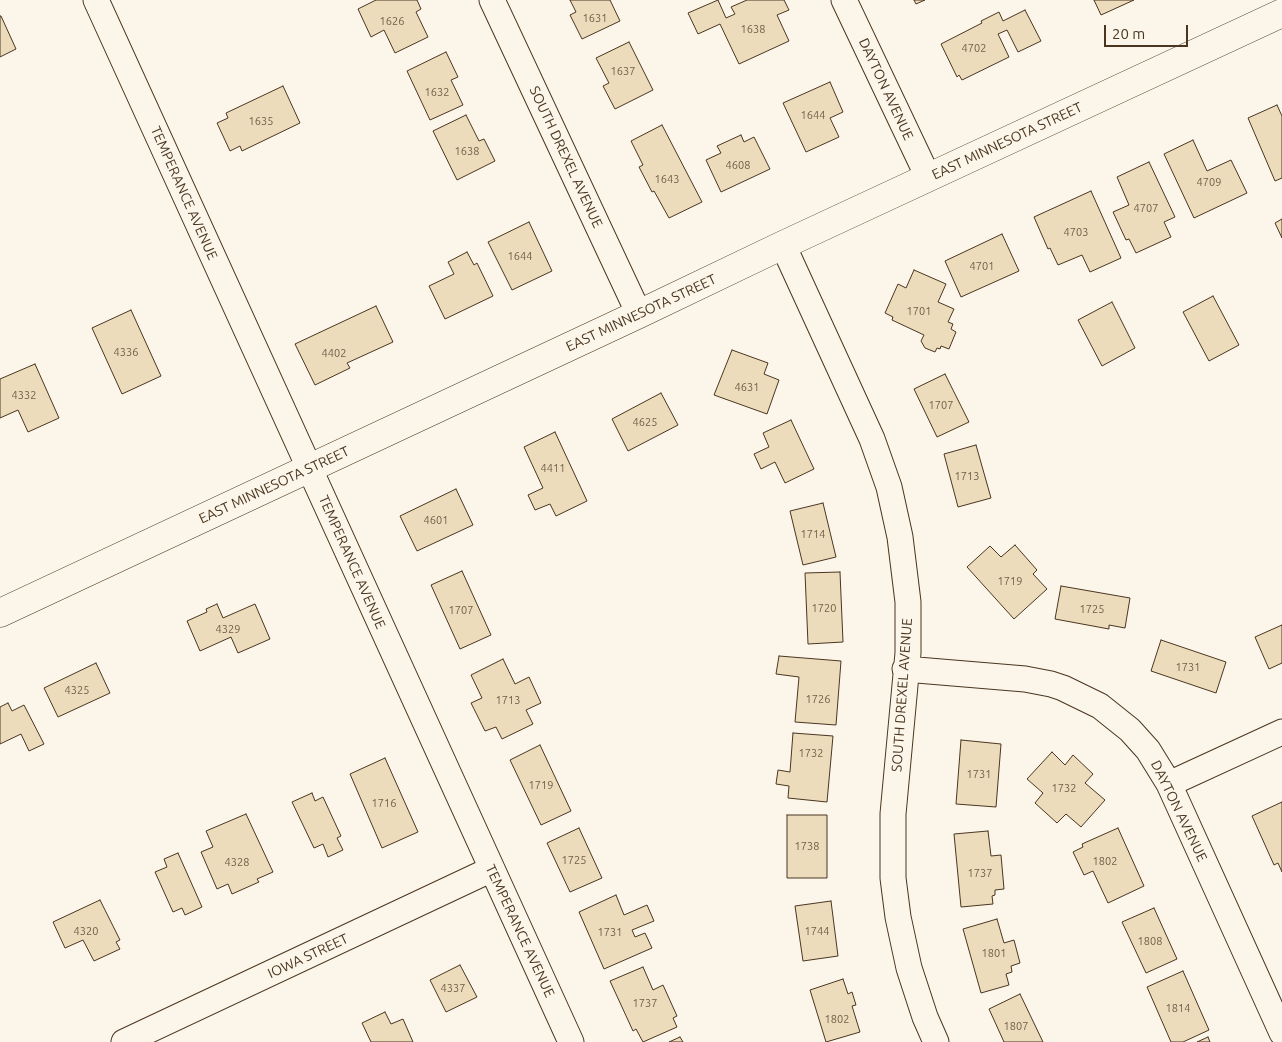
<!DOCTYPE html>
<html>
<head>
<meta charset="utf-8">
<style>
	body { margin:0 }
	#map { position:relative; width:1282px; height:1042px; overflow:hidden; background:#fbf6e9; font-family:Ubuntu,sans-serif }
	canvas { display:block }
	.scale { position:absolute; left:1104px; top:25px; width:84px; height:22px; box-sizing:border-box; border:2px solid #4a3520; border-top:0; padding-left:6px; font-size:15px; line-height:18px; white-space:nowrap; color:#4a3520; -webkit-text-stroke:4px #fbf6e9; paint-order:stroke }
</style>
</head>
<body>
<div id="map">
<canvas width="1282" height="1042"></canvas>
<div class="scale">20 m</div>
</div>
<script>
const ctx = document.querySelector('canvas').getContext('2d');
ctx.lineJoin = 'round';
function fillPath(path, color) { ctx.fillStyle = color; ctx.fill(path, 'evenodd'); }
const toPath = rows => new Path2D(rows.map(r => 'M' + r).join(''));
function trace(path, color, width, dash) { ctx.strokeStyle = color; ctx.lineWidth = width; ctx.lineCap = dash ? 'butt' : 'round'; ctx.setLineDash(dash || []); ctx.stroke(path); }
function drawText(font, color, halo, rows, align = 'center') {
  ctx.font = font + ' Ubuntu,sans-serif'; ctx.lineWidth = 4; ctx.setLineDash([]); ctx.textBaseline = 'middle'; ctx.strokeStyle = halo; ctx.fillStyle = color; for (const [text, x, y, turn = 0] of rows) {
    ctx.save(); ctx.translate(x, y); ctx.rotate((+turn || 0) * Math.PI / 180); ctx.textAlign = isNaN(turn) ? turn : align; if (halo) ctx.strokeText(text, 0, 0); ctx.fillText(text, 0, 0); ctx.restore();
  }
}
const building = toPath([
	[376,0,417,0,421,9,416,12,428,37,395,53,384,30,371,37,358,9,376,0],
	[570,0,610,0,620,21,582,39,570,15,576,12,570,0],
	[718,0,726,18,735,14,731,7,747,0,784,0,789,10,777,15,789,41,739,64,720,24,698,34,688,13,718,0],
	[914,0,925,0,916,4,914,0],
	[1094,0,1134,0,1101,15,1094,0],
	[1025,10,1041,41,1018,52,1007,30,998,34,1009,57,962,80,959,75,957,77,941,44,982,23,981,21,999,12,1003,21,1025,10],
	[0,16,1,16,16,49,0,57,0,16],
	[629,42,653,90,615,109,603,86,609,83,596,58,629,42],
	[446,52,458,77,451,80,463,105,430,120,407,71,446,52],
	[830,82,843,112,830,118,839,137,806,152,783,103,830,82],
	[283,86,300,123,242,151,240,146,230,151,217,123,228,118,226,113,283,86],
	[1277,105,1282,116,1282,178,1275,181,1248,118,1277,105],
	[466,115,479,141,484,139,495,161,457,180,433,131,466,115],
	[662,125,702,202,669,218,654,191,652,192,639,167,643,165,631,141,662,125],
	[741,135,744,142,754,137,770,169,721,192,706,160,721,153,717,146,741,135],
	[1193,140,1207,171,1231,160,1247,193,1194,218,1164,154,1193,140],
	[1149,162,1175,217,1164,222,1171,237,1136,253,1129,239,1126,240,1113,212,1129,205,1117,177,1149,162],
	[1091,191,1121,258,1090,272,1082,255,1058,265,1050,248,1048,249,1034,217,1091,191],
	[1282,219,1282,238,1275,223,1282,219],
	[529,222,552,271,512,290,488,242,529,222],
	[1002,234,1019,271,961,297,945,261,1002,234],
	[467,252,474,265,477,263,493,296,445,319,429,286,454,274,448,262,467,252],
	[914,270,946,284,938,302,954,309,948,322,953,324,951,329,956,332,949,349,941,346,940,349,937,348,935,352,925,348,921,341,924,335,892,320,893,317,885,313,898,284,906,288,914,270],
	[1213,296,1239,345,1209,361,1183,312,1213,296],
	[1112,302,1135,348,1102,366,1078,320,1112,302],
	[376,306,393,342,347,363,350,368,315,385,295,344,376,306],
	[131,310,161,376,122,394,92,328,131,310],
	[732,350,768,363,764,374,779,380,767,414,714,395,732,350],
	[35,364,59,418,28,432,18,410,0,418,0,379,35,364],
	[945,374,969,422,937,437,914,389,945,374],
	[661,393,678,425,628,451,612,419,661,393],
	[791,420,814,469,785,483,775,462,761,469,754,454,769,447,763,433,791,420],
	[555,432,587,501,556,516,550,504,535,510,528,495,543,488,524,447,555,432],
	[976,445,991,498,958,507,944,454,976,445],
	[456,489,473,525,417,551,400,516,456,489],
	[823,503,836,557,803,565,790,511,823,503],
	[1015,545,1037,570,1033,574,1047,589,1014,619,967,567,990,546,1001,557,1015,545],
	[462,571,491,635,460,649,431,585,462,571],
	[840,572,843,642,808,644,805,573,840,572],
	[1061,586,1130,598,1125,628,1109,625,1109,629,1055,619,1061,586],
	[217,604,223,618,255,604,270,639,238,653,231,637,200,651,187,621,207,612,206,609,217,604],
	[1282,625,1282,663,1269,669,1255,637,1282,625],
	[1161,640,1226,662,1216,693,1151,671,1161,640],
	[779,656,841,661,836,725,795,722,799,677,776,674,779,656],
	[503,659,515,684,529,677,541,703,526,710,533,724,502,739,496,727,485,731,471,703,482,698,471,675,503,659],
	[96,663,110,693,58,717,44,688,96,663],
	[8,703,12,711,24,705,44,744,29,751,21,734,0,744,0,707,8,703],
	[793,733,833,736,827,802,788,798,789,786,776,784,778,770,790,772,793,733],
	[961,740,1001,744,996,807,956,804,961,740],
	[540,745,571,811,541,825,510,760,540,745],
	[1052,752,1065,765,1073,755,1093,774,1085,783,1105,800,1081,827,1066,814,1057,823,1035,803,1043,793,1027,779,1052,752],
	[385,758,418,832,382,848,350,774,385,758],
	[312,793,315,801,323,797,341,836,337,838,343,850,328,857,323,844,314,848,292,802,312,793],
	[1282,802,1282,872,1278,863,1274,865,1252,816,1282,802],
	[246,814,273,872,257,879,259,882,232,894,228,884,217,889,201,852,213,847,206,831,246,814],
	[787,815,827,815,827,878,787,878,787,815],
	[579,828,602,878,570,892,547,843,579,828],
	[1118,828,1144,886,1108,903,1093,871,1084,875,1073,852,1083,847,1082,844,1118,828],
	[988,831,991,856,1001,855,1004,889,995,890,995,895,992,896,993,904,961,907,954,834,988,831],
	[178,853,202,907,185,915,182,908,173,912,155,872,167,867,164,859,178,853],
	[616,895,624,915,647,905,654,921,632,930,635,937,645,933,652,948,604,969,579,912,616,895],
	[100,900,120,940,116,942,120,949,94,961,83,940,65,948,53,922,100,900],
	[831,901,838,956,803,961,795,906,831,901],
	[1154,908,1177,959,1146,973,1122,922,1154,908],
	[997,919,1004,943,1014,940,1020,963,1011,966,1012,972,1006,974,1009,985,981,993,963,929,997,919],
	[460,965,477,997,446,1012,430,980,460,965],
	[643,967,653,990,663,985,677,1016,673,1018,677,1027,643,1042,636,1029,633,1031,610,981,643,967],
	[1183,971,1209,1030,1183,1042,1171,1042,1147,987,1183,971],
	[843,979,848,994,852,992,856,1005,852,1006,860,1032,826,1042,810,990,843,979],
	[1020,994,1043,1042,1004,1042,989,1009,1020,994],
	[385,1012,391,1024,403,1019,413,1042,371,1042,362,1023,385,1012],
	[680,1037,683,1042,669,1042,680,1037],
	[1208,1037,1210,1042,1197,1042,1208,1037]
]);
fillPath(building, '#ecdcbc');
trace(building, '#4a3520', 1);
const minor = toPath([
	[96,0,571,1042],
	[492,0,639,314],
	[844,0,928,177],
	[783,245,872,439,889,487,900,537,908,602,908,653,893,814,893,878,898,917,909,968,925,1017,936,1042],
	[905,669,1025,679,1051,684,1063,688,1100,706,1130,730,1148,750,1169,784,1282,1033],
	[1169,784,1282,732],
	[124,1042,492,869]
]);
const tertiary = toPath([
	[0,613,639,314,783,245,1282,13]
]);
trace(minor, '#4a3520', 27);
trace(tertiary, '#4a3520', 29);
trace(minor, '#fbf6e9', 25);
trace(tertiary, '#fbf6e9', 28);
drawText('11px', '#725f47', null, [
	["1631",595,18],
	["1626",392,21],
	["1638",753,29],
	["4702",974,48],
	["1637",623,71],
	["1632",437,92],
	["1644",813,115],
	["1635",261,121],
	["1638",467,151],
	["4608",738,165],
	["1643",667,179],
	["4709",1209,182],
	["4707",1146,208],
	["4703",1076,232],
	["1644",520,256],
	["4701",982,266],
	["1701",919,311],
	["4336",126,352],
	["4402",334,353],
	["4631",747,387],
	["4332",24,395],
	["1707",941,405],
	["4625",645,422],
	["4411",553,468],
	["1713",967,476],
	["4601",436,520],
	["1714",813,534],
	["1719",1010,581],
	["1720",824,608],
	["1725",1092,609],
	["1707",461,610],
	["4329",228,629],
	["1731",1188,667],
	["4325",77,690],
	["1726",818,699],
	["1713",508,700],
	["1732",811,753],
	["1731",979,774],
	["1719",541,785],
	["1732",1064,788],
	["1716",384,803],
	["1738",807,846],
	["1725",574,860],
	["1802",1105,861],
	["4328",237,862],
	["1737",980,873],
	["4320",86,931],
	["1744",817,931],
	["1731",610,932],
	["1808",1150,941],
	["1801",994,953],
	["4337",453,988],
	["1737",645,1003],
	["1814",1178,1008],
	["1802",837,1019],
	["1807",1016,1026]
]);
drawText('14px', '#4a3520', '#fbf6e9', [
	["DAYTON AVENUE",886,89,65],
	["EAST MINNESOTA STREET",1007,141,-25],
	["SOUTH DREXEL AVENUE",566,157,65],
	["TEMPERANCE AVENUE",184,193,66],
	["EAST MINNESOTA STREET",641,313,-25],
	["EAST MINNESOTA STREET",274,485,-25],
	["TEMPERANCE AVENUE",352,562,66],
	["SOUTH DREXEL AVENUE",902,695,-86],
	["DAYTON AVENUE",1179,811,64],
	["TEMPERANCE AVENUE",520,931,65],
	["IOWA STREET",308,956,-25]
]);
</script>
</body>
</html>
